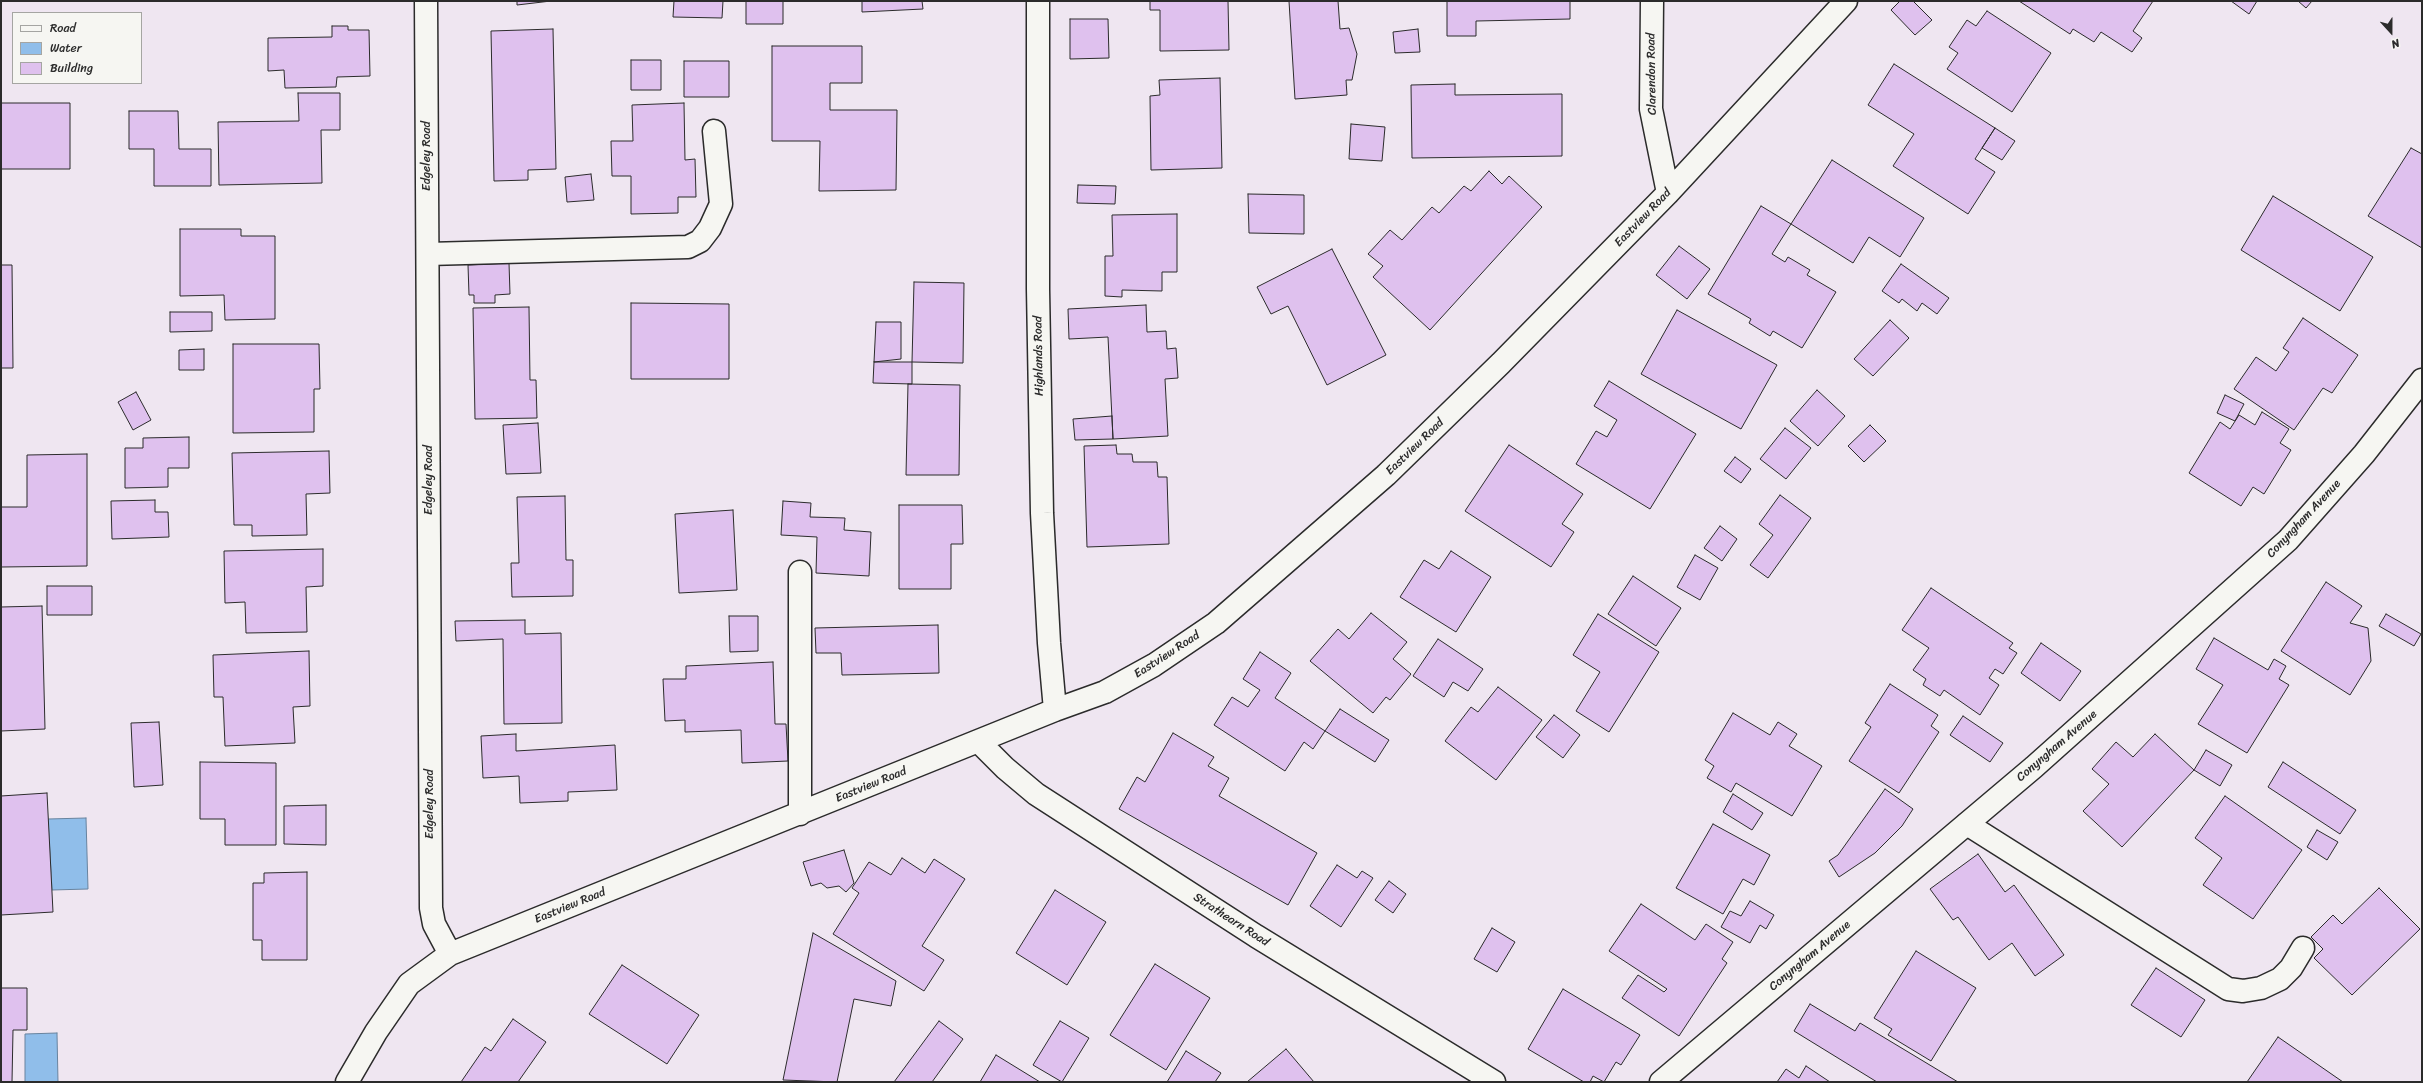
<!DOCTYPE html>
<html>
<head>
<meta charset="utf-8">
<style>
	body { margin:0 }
	#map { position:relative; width:2423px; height:1083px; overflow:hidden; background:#efe6f1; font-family:Sriracha,sans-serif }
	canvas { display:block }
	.frame { position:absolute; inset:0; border:2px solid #2b2b2b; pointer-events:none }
	.legend { position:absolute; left:12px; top:12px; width:130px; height:72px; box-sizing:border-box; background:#f6f6f2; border:1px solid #a5a5a2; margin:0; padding:5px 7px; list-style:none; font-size:12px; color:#2b2b2b }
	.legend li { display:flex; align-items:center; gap:8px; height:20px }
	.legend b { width:20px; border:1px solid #a5a5a2 }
	.north { position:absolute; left:2371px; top:12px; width:40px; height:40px; -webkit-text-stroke:3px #f6f6f2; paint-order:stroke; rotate:159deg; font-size:11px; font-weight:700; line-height:16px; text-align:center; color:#2b2b2b }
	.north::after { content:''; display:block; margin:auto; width:14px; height:18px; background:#2b2b2b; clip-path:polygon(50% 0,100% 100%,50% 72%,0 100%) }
</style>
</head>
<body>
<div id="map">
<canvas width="2423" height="1083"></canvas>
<div class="frame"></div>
<ul class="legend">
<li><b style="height:5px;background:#f6f6f2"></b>Road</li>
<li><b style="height:11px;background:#90beea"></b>Water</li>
<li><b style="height:11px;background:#dfc1ee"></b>Building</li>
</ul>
<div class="north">N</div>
</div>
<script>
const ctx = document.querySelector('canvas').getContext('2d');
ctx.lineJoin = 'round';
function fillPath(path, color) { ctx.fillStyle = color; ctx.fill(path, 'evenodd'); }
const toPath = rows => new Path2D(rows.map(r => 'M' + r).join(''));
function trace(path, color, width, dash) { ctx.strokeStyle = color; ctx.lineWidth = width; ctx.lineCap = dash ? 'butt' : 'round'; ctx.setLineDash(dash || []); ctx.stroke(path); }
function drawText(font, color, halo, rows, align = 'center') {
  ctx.font = font + ' Sriracha,sans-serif'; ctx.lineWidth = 3.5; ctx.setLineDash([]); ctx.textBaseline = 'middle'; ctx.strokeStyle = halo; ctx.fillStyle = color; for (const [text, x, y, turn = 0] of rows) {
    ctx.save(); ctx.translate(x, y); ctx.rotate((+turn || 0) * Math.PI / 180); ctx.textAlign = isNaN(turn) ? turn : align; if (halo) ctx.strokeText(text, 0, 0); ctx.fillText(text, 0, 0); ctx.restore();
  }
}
const water = toPath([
	[86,818,88,889,52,890,48,819,86,818],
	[57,1033,58,1082,25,1082,25,1034,57,1033]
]);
fillPath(water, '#90beea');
trace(water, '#68839e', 1);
const building = toPath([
	[517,1,551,1,517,5,517,1],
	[674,1,723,1,722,18,673,17,674,1],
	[746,1,783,1,783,24,746,24,746,1],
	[862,1,922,1,923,9,862,12,862,1],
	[1150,1,1228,1,1229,50,1160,51,1160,10,1150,10,1150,1],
	[1289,1,1338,1,1340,29,1349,28,1357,54,1352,80,1346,80,1347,95,1295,99,1289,1],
	[1447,1,1570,1,1570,19,1476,21,1476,36,1447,36,1447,1],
	[1900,1,1913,1,1932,20,1915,35,1891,10,1900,1],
	[2019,1,2153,1,2133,31,2142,38,2132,52,2101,32,2094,42,2073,29,2070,34,2019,1],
	[2231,1,2257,1,2249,14,2231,1],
	[2298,1,2312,1,2306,8,2298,1],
	[1987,11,2051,53,2012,112,1947,69,1958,53,1949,47,1967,20,1976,26,1987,11],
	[1070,19,1108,19,1109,58,1070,59,1070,19],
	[332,26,348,26,348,30,369,30,370,76,337,77,336,87,285,88,284,70,268,71,268,38,332,37,332,26],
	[553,29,556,169,528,170,528,180,494,181,491,31,553,29],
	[1418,29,1420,52,1395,53,1393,32,1418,29],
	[772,46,862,46,862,83,830,83,830,110,897,110,896,190,819,191,820,141,772,141,772,46],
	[631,60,661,60,661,90,631,90,631,60],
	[684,61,729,61,729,97,684,97,684,61],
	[1894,64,1995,128,1975,159,1995,172,1968,214,1893,166,1914,134,1868,105,1894,64],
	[1220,78,1222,168,1151,170,1150,96,1160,95,1159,80,1220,78],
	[1455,84,1455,95,1562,94,1562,156,1412,158,1411,85,1455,84],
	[298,93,340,93,340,130,321,130,322,183,219,185,218,122,299,121,298,93],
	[1,103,70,103,70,169,1,169,1,103],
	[684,103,685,160,695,159,696,197,678,197,678,213,631,214,631,176,612,176,611,141,633,141,632,105,684,103],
	[129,111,178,111,179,149,211,149,211,186,154,186,154,149,129,149,129,111],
	[1351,124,1385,127,1382,161,1349,159,1351,124],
	[1995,128,2015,141,2002,160,1982,148,1995,128],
	[2411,148,2422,154,2422,248,2368,216,2411,148],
	[1832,160,1924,218,1900,257,1869,237,1853,263,1791,224,1832,160],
	[1489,171,1502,184,1509,176,1542,207,1430,330,1373,277,1383,266,1368,254,1390,230,1402,240,1432,207,1439,213,1464,186,1471,191,1489,171],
	[591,174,594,200,567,202,565,177,591,174],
	[1078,185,1116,186,1115,204,1077,203,1078,185],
	[1248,194,1304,195,1304,234,1249,233,1248,194],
	[2273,196,2373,257,2340,311,2241,250,2273,196],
	[1761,206,1791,224,1772,254,1785,262,1788,257,1810,270,1807,275,1836,292,1802,348,1773,331,1770,336,1749,323,1751,319,1708,294,1761,206],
	[1177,214,1177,272,1162,272,1162,291,1122,290,1122,297,1105,296,1105,256,1113,256,1112,215,1177,214],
	[180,229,241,229,241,236,275,236,275,319,225,320,224,295,180,296,180,229],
	[1679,246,1710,269,1687,299,1656,275,1679,246],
	[1332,249,1386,355,1327,385,1288,306,1271,314,1257,287,1332,249],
	[509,263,510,294,495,295,495,303,474,303,474,295,469,295,468,265,509,263],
	[1901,264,1949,298,1937,314,1922,303,1917,311,1902,299,1899,303,1882,291,1901,264],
	[1,265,12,265,13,368,1,368,1,265],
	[914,282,964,283,963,363,912,362,914,282],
	[631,303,729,304,729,379,631,379,631,303],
	[1146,305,1147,332,1166,331,1167,349,1176,348,1178,378,1165,379,1168,436,1113,439,1108,337,1069,339,1068,309,1146,305],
	[529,307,530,380,536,380,537,418,475,419,473,308,529,307],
	[1677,310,1777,365,1741,429,1641,374,1677,310],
	[170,312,212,312,212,331,170,332,170,312],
	[2303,318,2358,355,2332,393,2323,388,2294,430,2234,389,2256,357,2276,371,2289,352,2283,348,2303,318],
	[1890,320,1909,338,1873,376,1854,359,1890,320],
	[876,322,901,322,901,359,874,362,876,322],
	[233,344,319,344,320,389,314,389,314,432,233,433,233,344],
	[204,349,204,370,179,370,179,350,204,349],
	[874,362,912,362,912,384,873,383,874,362],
	[1609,381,1696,434,1650,509,1576,464,1596,431,1607,437,1617,420,1594,406,1609,381],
	[908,384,960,385,959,475,906,475,908,384],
	[1817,390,1845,416,1818,446,1790,421,1817,390],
	[136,392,151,420,133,430,118,402,136,392],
	[2225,395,2244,404,2235,421,2217,413,2225,395],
	[2262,412,2289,429,2280,443,2291,450,2264,494,2253,487,2241,506,2189,473,2220,422,2230,429,2239,415,2255,425,2262,412],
	[1112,416,1113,439,1075,440,1073,419,1112,416],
	[538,423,541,473,506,474,503,425,538,423],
	[1870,425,1886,441,1864,462,1848,446,1870,425],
	[1785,428,1811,448,1786,479,1760,459,1785,428],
	[189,437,189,468,168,468,168,487,125,488,125,448,143,448,143,438,189,437],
	[1116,445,1117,454,1132,454,1133,462,1157,462,1158,477,1167,477,1169,544,1087,547,1084,446,1116,445],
	[1509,445,1583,494,1562,524,1574,532,1551,567,1465,511,1509,445],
	[329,451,330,493,306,494,307,535,252,536,252,525,234,525,232,453,329,451],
	[87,454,87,566,1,567,1,507,27,507,27,455,87,454],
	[1735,457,1751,469,1741,483,1724,471,1735,457],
	[1780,495,1811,518,1768,578,1750,565,1773,535,1759,524,1780,495],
	[565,496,566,560,573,560,573,596,512,597,511,563,519,563,517,497,565,496],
	[155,500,155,512,168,512,169,537,112,539,111,501,155,500],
	[783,501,811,503,810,517,845,518,844,530,871,532,869,576,816,573,817,537,781,535,783,501],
	[899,505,962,505,963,544,951,544,951,589,899,589,899,505],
	[733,510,737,590,679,593,675,514,733,510],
	[1720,526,1737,539,1722,561,1704,548,1720,526],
	[323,549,323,586,306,587,307,632,246,633,245,602,225,603,224,551,323,549],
	[1451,551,1491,577,1456,632,1400,597,1424,560,1439,569,1451,551],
	[1695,555,1718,568,1700,600,1677,587,1695,555],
	[1633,576,1681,608,1656,646,1608,614,1633,576],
	[2326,582,2362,606,2350,623,2368,628,2371,661,2350,695,2281,651,2326,582],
	[47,586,92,586,92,615,47,615,47,586],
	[1931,588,2013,643,2009,648,2017,653,2003,674,1995,669,1989,678,1999,685,1980,715,1944,690,1940,696,1923,685,1926,679,1913,670,1929,648,1902,630,1931,588],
	[42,606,45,729,1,731,1,607,42,606],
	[1371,613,1407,642,1393,659,1411,674,1390,700,1386,697,1373,713,1310,661,1338,629,1349,639,1371,613],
	[1598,614,1659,652,1609,732,1576,711,1600,672,1573,655,1598,614],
	[2386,614,2421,634,2414,646,2379,626,2386,614],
	[729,616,758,616,758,651,730,652,729,616],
	[525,620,525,634,561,633,562,723,504,724,503,639,456,641,455,621,525,620],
	[938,625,939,673,842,675,841,653,816,653,815,628,938,625],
	[2214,638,2268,670,2274,659,2286,666,2279,679,2289,685,2247,753,2198,724,2223,685,2196,669,2214,638],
	[1438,639,1483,669,1468,691,1453,682,1444,697,1413,676,1438,639],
	[2041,643,2081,671,2060,701,2021,673,2041,643],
	[309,651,310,706,293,707,295,743,225,746,223,697,214,697,213,655,309,651],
	[1260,652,1291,673,1275,698,1325,731,1313,749,1304,742,1285,771,1214,725,1232,697,1248,707,1260,690,1243,679,1260,652],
	[773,662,775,724,786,724,788,761,742,763,741,730,685,732,685,720,665,721,663,679,686,679,686,666,773,662],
	[1890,684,1938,715,1931,726,1939,732,1899,793,1849,761,1871,727,1865,723,1890,684],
	[1498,687,1542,720,1496,780,1445,741,1471,707,1478,712,1498,687],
	[1340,709,1389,740,1375,762,1325,731,1340,709],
	[1733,713,1770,735,1778,722,1797,734,1789,746,1822,766,1792,816,1736,783,1731,792,1707,778,1714,766,1705,760,1733,713],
	[1554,715,1580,735,1563,758,1536,737,1554,715],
	[1963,716,2003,743,1990,762,1950,735,1963,716],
	[159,722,163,785,134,787,131,723,159,722],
	[1173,733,1214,757,1208,766,1229,778,1219,796,1317,853,1288,905,1119,809,1137,777,1145,782,1173,733],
	[516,734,516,751,615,745,617,790,568,792,568,801,520,803,519,776,483,778,481,736,516,734],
	[2155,734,2194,770,2122,847,2083,811,2109,784,2092,769,2116,742,2133,757,2155,734],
	[2206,750,2232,765,2220,786,2194,770,2206,750],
	[200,762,276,763,276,845,225,845,225,819,200,819,200,762],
	[2283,762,2356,810,2340,834,2268,787,2283,762],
	[1885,789,1913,809,1902,826,1875,853,1839,877,1829,861,1838,855,1885,789],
	[47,793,53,912,1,915,1,796,47,793],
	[1733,794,1763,813,1752,830,1723,812,1733,794],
	[2225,796,2302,850,2253,919,2203,885,2222,858,2195,838,2225,796],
	[326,805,326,845,284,844,284,806,326,805],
	[1713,824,1770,855,1754,885,1743,879,1723,914,1676,888,1713,824],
	[2317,830,2338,842,2327,860,2307,847,2317,830],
	[844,850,854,883,846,892,839,886,827,888,821,883,811,886,803,862,844,850],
	[1978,854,2005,892,2014,885,2064,955,2035,976,2012,943,1989,960,1958,917,1953,920,1930,889,1978,854],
	[902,858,925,873,934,859,965,879,922,946,944,960,924,991,833,934,859,893,852,888,869,862,891,875,902,858],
	[1337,865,1357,878,1362,871,1373,878,1341,927,1310,906,1337,865],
	[307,872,307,960,262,960,262,940,253,940,253,883,264,883,264,873,307,872],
	[1389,881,1406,894,1393,913,1375,900,1389,881],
	[2379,888,2420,929,2352,995,2314,958,2323,949,2311,937,2333,915,2342,924,2379,888],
	[1055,890,1106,922,1067,985,1016,953,1055,890],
	[1750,901,1774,915,1766,929,1760,925,1750,943,1721,927,1730,911,1741,916,1750,901],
	[1641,904,1695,940,1706,924,1733,942,1722,959,1727,963,1679,1036,1622,998,1638,975,1664,992,1667,989,1609,951,1641,904],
	[1492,928,1515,942,1497,972,1474,959,1492,928],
	[813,933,896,981,891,1006,854,999,837,1082,783,1080,813,933],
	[1916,951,1976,988,1931,1061,1888,1035,1892,1029,1874,1018,1916,951],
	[1155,964,1210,998,1166,1070,1110,1035,1155,964],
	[622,965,699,1015,667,1064,589,1014,622,965],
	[2156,968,2205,1000,2181,1037,2131,1005,2156,968],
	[1,988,27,988,27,1030,13,1030,12,1082,1,1082,1,988],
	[1563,989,1640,1035,1621,1065,1616,1062,1604,1082,1593,1076,1590,1082,1584,1082,1528,1049,1563,989],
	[1810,1004,1855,1031,1860,1023,1958,1082,1877,1082,1794,1031,1810,1004],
	[513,1019,546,1042,518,1082,461,1082,485,1047,491,1051,513,1019],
	[939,1021,963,1039,932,1082,894,1082,939,1021],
	[1060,1021,1089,1038,1062,1082,1033,1065,1060,1021],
	[2278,1037,2343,1082,2247,1082,2278,1037],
	[1286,1049,1314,1082,1247,1082,1286,1049],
	[1186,1051,1221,1073,1215,1082,1167,1082,1186,1051],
	[996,1055,1040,1082,980,1082,996,1055],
	[1806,1066,1830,1082,1777,1082,1786,1069,1799,1078,1806,1066]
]);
fillPath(building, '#dfc1ee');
trace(building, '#2b2b2b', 1);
const service = toPath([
	[1967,824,2228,989,2243,991,2261,988,2280,979,2291,968,2303,948]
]);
const minor = toPath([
	[426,1,431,908,434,924,450,954],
	[1038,1,1038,289,1042,513,1049,643,1055,710],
	[1652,1,1651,109,1668,193],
	[428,254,688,247,700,241,710,228,721,204,714,131],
	[979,742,1005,768,1036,794,1256,936,1494,1082],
	[800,814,800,572],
	[347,1082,376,1032,409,984,450,954,1055,710,1105,692,1154,665,1216,623,1386,475,1501,363,1668,193,1846,1],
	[1661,1082,2034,767,2288,540,2364,454,2422,380]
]);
trace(service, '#2b2b2b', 25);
trace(minor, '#2b2b2b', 25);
trace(service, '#f6f6f2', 22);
trace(minor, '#f6f6f2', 22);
drawText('12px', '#2b2b2b', '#f6f6f2', [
	["Clarendon Road",1652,74,-91],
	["Edgeley Road",427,156,-90],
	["Eastview Road",1643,218,-46],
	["Highlands Road",1039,356,-91],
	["Eastview Road",1415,447,-44],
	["Edgeley Road",429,480,-90],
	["Conyngham Avenue",2304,519,-47],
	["Eastview Road",1167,655,-33],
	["Conyngham Avenue",2057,746,-41],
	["Eastview Road",871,785,-22],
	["Edgeley Road",430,804,-90],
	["Eastview Road",570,906,-22],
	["Strathearn Road",1231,920,33],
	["Conyngham Avenue",1810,956,-40]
]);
</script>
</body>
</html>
